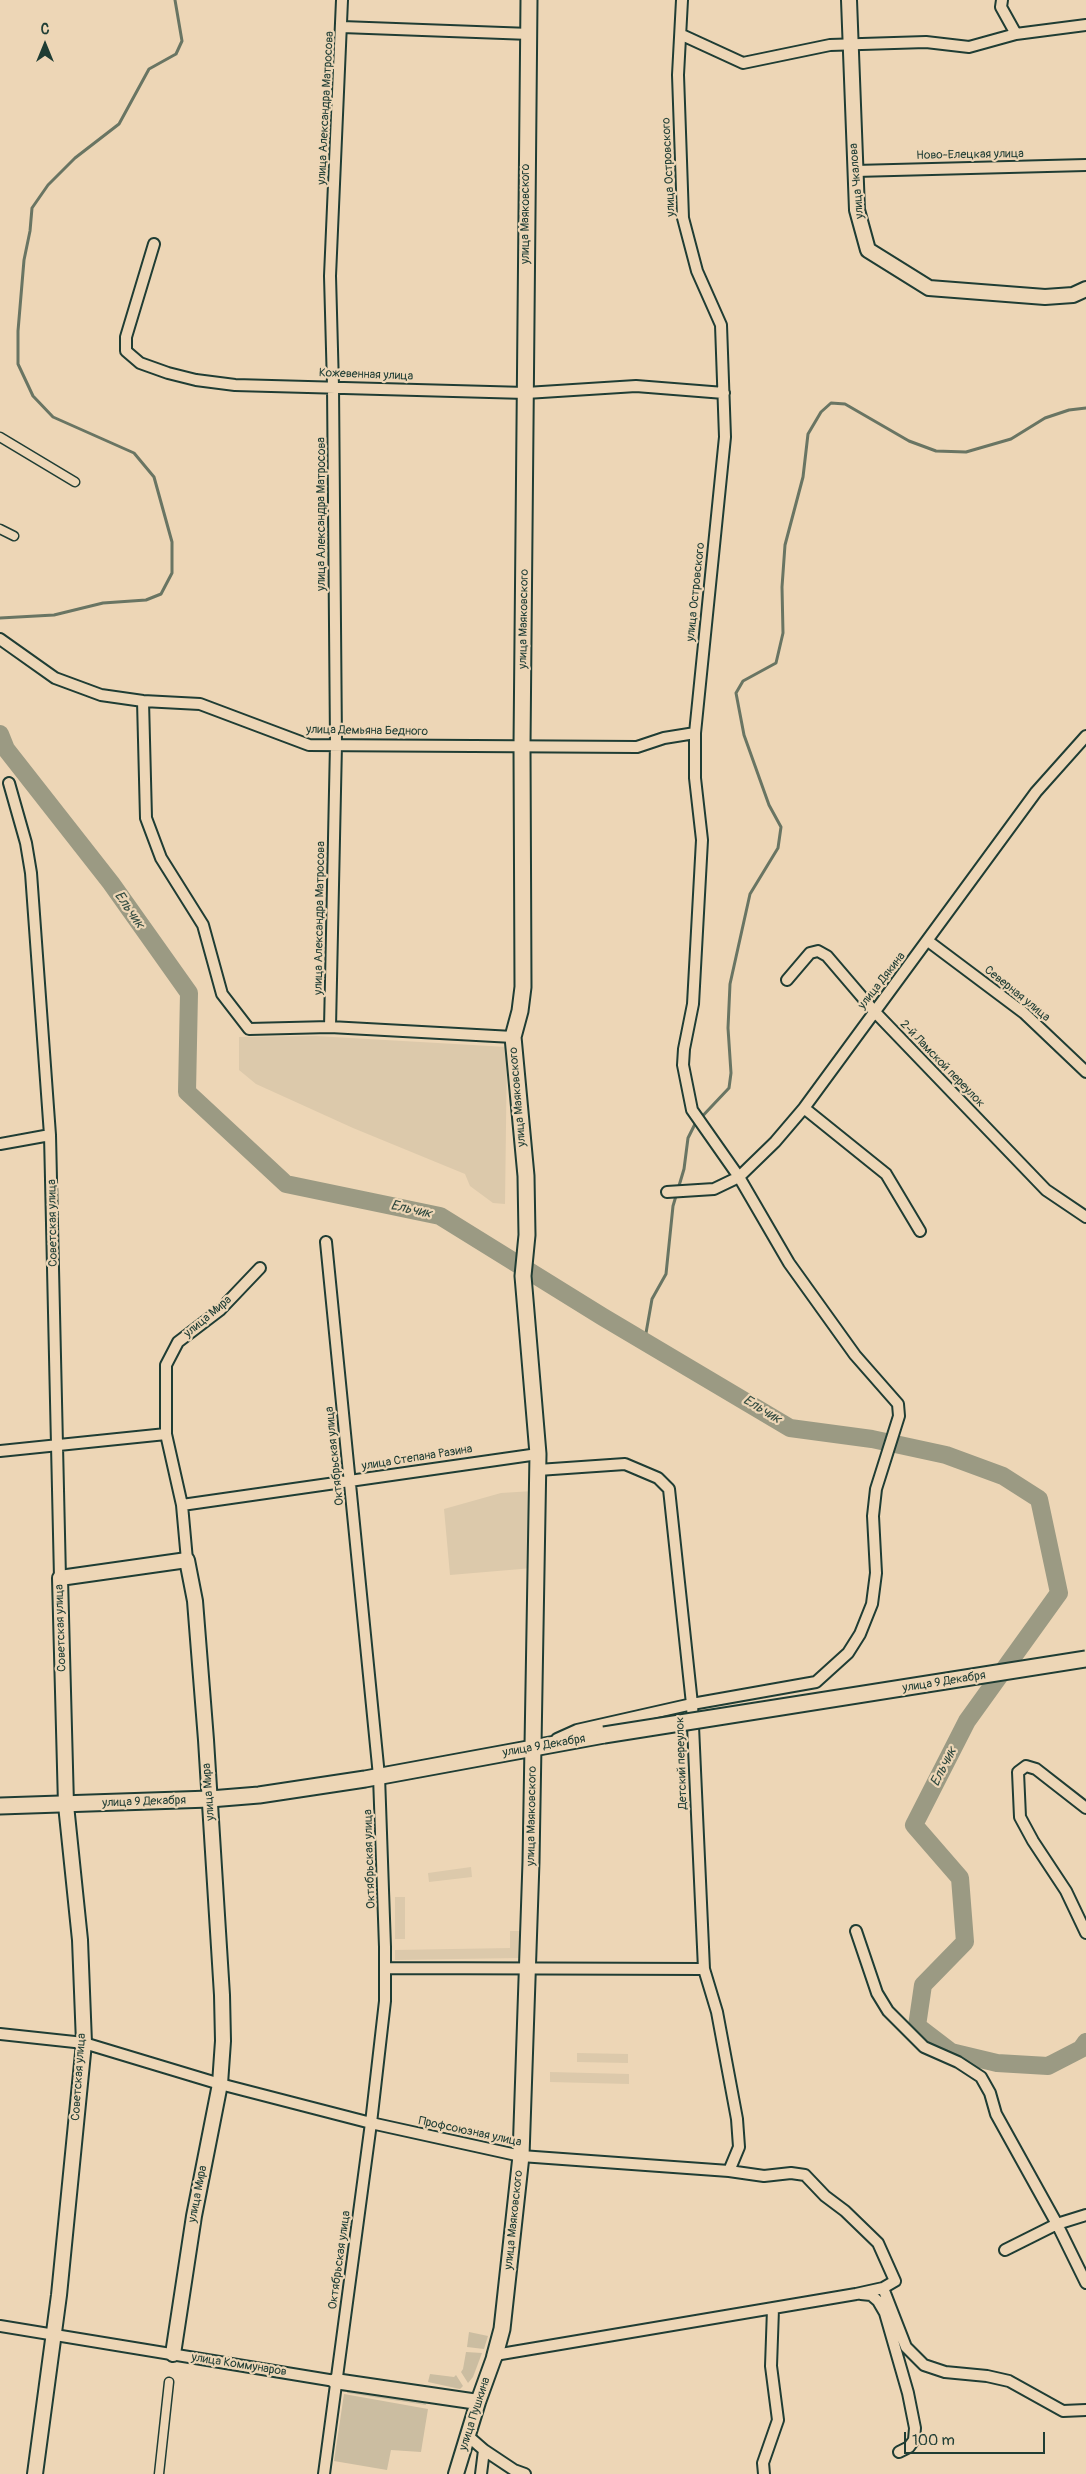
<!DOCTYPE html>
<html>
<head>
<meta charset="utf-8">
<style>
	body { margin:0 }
	#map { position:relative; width:1086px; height:2474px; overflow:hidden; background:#edd6b6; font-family:Pangolin,sans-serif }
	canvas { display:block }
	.north { position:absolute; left:20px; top:20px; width:50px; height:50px; -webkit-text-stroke:4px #edd6b6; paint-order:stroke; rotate:0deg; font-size:14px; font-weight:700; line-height:20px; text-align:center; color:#1f3d34 }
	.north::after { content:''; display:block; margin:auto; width:18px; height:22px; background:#1f3d34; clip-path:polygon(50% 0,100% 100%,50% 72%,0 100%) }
	.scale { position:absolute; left:904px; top:2432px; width:141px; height:22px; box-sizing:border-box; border:2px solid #1f3d34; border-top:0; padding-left:6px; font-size:15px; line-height:18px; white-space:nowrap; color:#1f3d34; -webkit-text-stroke:4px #edd6b6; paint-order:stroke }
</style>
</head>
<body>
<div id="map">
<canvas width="1086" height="2474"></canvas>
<div class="north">С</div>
<div class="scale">100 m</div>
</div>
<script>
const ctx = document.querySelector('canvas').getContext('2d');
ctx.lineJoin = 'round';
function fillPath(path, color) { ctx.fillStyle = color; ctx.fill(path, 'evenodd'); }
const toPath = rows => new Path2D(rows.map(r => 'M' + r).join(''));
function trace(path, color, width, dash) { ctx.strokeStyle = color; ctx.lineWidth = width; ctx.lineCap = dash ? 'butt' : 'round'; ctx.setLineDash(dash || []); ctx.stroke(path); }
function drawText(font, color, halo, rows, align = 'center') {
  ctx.font = font + ' Pangolin,sans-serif'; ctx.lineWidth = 4.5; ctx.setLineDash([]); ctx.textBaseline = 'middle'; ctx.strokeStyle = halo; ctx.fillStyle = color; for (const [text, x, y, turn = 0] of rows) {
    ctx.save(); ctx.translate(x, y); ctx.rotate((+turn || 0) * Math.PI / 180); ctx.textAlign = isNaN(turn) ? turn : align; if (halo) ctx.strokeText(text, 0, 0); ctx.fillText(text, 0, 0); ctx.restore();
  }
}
fillPath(toPath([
	[316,1036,507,1047,505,1204,493,1203,470,1186,465,1174,353,1128,256,1084,239,1070,239,1037],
	[533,1491,533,1568,450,1575,444,1509,501,1493],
	[471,1867,472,1877,429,1882,428,1873],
	[395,1897,405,1897,405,1939,395,1939],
	[510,1931,520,1931,520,1958,395,1960,395,1950,510,1948],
	[577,2053,628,2054,628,2063,577,2062],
	[550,2072,629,2074,629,2084,550,2082]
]), '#dcc9ab');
fillPath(toPath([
	[469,2332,488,2336,484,2349,467,2347],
	[466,2352,482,2353,473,2377,468,2383,461,2372,463,2369],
	[430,2374,454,2377,456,2375,463,2386,460,2389,428,2382],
	[347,2388,425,2401,426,2405,347,2393],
	[344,2394,428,2409,421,2452,391,2450,387,2470,334,2461]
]), '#cbbda1');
trace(toPath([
	[0,618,54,615,103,603,146,600,161,594,172,573,172,542,154,477,134,453,53,417,33,396,18,364,18,331,24,260,30,231,32,208,48,185,75,158,119,124,149,69,176,54,182,41,175,0],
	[647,1343,646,1333,652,1299,666,1274,673,1206,684,1169,688,1138,695,1124,729,1088,731,1073,728,1028,730,984,750,894,778,848,781,827,769,805,744,735,736,693,743,681,776,663,783,633,782,587,785,545,803,477,808,434,821,412,831,403,845,404,909,441,936,451,966,452,1011,439,1045,418,1069,410,1086,408]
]), '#697563', 3);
trace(toPath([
	[0,734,6,749,111,883,189,993,187,1092,286,1184,440,1216,603,1317,790,1428,872,1439,946,1455,1003,1476,1039,1499,1059,1593,967,1721,914,1825,960,1878,965,1942,923,1985,917,2026,951,2052,997,2063,1048,2066,1081,2049,1086,2042]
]), '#9b9a83', 18);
const pedestrian = toPath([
	[0,437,75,482],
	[0,529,14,536],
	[159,2474,169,2382]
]);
const minor = toPath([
	[1002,0,1001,7,1016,34],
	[342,27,530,34],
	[682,35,743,63,830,45,926,42,969,47,1016,34,1086,25],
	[855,171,1086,165],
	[154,244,126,337,126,351,140,363,168,373,196,380,235,385,526,393,636,386,724,393],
	[0,639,55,678,101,695,143,701,200,704,309,745,637,747,664,738,695,733],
	[143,701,146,818,161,858,203,925,222,994,249,1029,330,1027,513,1037],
	[9,783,26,843,31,873,50,1135,60,1578],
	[928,941,1024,1013,1086,1072],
	[787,980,810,953,818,951,827,956,874,1011,1046,1190,1086,1217],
	[330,1027,336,744,333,386,330,276,342,0],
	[804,1108,886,1174,920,1231],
	[0,1144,50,1135],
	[667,1192,714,1189,739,1177,775,1142,804,1108,1036,792,1086,736],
	[0,1451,166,1434],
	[538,1470,625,1464,658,1478,669,1489,692,1704,704,1969,717,2012,737,2119,739,2147,729,2171],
	[182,1505,538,1454],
	[187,1560,182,1505,166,1434,166,1365,178,1342,220,1310,260,1268],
	[557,1739,577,1730,692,1704,816,1682,848,1653,860,1634,872,1604,876,1573,873,1516,876,1489,899,1416,898,1404,855,1355,789,1263,739,1177,692,1110,683,1065,684,1049,693,1004,702,840,695,778,695,733,725,437,721,325,697,271,683,218,678,75,682,0],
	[1086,1808,1036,1769,1026,1766,1018,1772,1020,1817,1033,1841,1066,1891,1086,1933],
	[856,1931,877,1993,888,2011,924,2047,958,2062,981,2077,990,2093,996,2114,1057,2224,1086,2283],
	[385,1968,704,1969],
	[0,2034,84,2043,220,2084,371,2123,521,2156,729,2171,764,2176,791,2173,805,2175,825,2196,845,2211,878,2243,895,2281,883,2288,856,2294,495,2355],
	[1005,2250,1057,2224,1086,2215],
	[883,2288,906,2347,924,2365,945,2372,987,2376,1009,2381,1063,2411,1086,2410],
	[861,2294,871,2295,878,2301,885,2313,908,2393,915,2428,914,2440,909,2447,899,2452],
	[0,2326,335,2381],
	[468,2436,484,2450,514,2470,525,2474],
	[324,2474,371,2123,385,2001,385,1947,379,1776,326,1242],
	[481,2474,484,2450],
	[764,2474,763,2463,778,2420,771,2366,773,2309]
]);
const tertiary = toPath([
	[849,0,857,210,868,250,929,288,1045,297,1073,295,1086,289],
	[335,2381,478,2402],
	[35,2474,59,2295,84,2043,80,1940,66,1805,60,1578,187,1560,195,1601,206,1740,222,1995,223,2041,220,2084,194,2216,173,2354],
	[456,2474,478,2402,495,2355]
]);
const secondary = toPath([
	[0,1806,210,1799,259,1795,365,1779,604,1735],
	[495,2355,502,2329,521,2156,531,1862,538,1454,523,1276,527,1235,526,1176,513,1037,520,1011,523,987,522,745,529,0]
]);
trace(pedestrian, '#1f3d34', 11);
trace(minor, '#1f3d34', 14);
trace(tertiary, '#1f3d34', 18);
trace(secondary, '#1f3d34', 19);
trace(pedestrian, '#edd6b6', 8);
trace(minor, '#edd6b6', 10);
trace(tertiary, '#edd6b6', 14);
trace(secondary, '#edd6b6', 15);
const secondaryBridge = toPath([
	[604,1735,1086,1659]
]);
trace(secondaryBridge, '#1f3d34', 19, []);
trace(secondaryBridge, '#edd6b6', 15);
drawText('12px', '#1f3d34', '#edd6b6', [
	["улица Александра Матросова",326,108,-87],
	["Ново-Елецкая улица",970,155,-1],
	["улица Островского",669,167,-93],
	["улица Чкалова",857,181,-95],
	["улица Маяковского",526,214,-90],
	["Кожевенная улица",366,375,2],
	["улица Александра Матросова",322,514,-90],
	["улица Островского",696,592,-84],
	["улица Маяковского",524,619,-89],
	["улица Демьяна Бедного",367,731,1],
	["улица Александра Матросова",320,918,-89],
	["улица Дякина",882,981,-52],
	["Северная улица",1017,994,39],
	["2-й Ламской переулок",942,1064,46],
	["улица Маяковского",518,1097,-95],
	["Советская улица",53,1223,-91],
	["улица Мира",208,1317,-40],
	["Октябрьская улица",335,1456,-96],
	["улица Степана Разина",417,1458,-9],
	["Советская улица",61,1628,-92],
	["улица 9 Декабря",944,1682,-9],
	["улица 9 Декабря",544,1746,-10],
	["Детский переулок",682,1763,-92],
	["улица Мира",209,1792,-94],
	["улица 9 Декабря",144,1802,-2],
	["улица Маяковского",532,1816,-89],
	["Октябрьская улица",370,1859,-92],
	["Советская улица",79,2077,-86],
	["Профсоюзная улица",470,2132,12],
	["улица Мира",198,2194,-79],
	["улица Маяковского",514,2220,-84],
	["Октябрьская улица",340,2260,-82],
	["улица Коммунаров",239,2365,9],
	["улица Пушкина",475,2414,-72]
]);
drawText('italic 14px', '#324b40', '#edd6b6', [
	["Ельчик",129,910,55],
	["Ельчик",411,1210,12],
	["Ельчик",762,1410,31],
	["Ельчик",944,1767,-63]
]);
</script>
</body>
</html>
